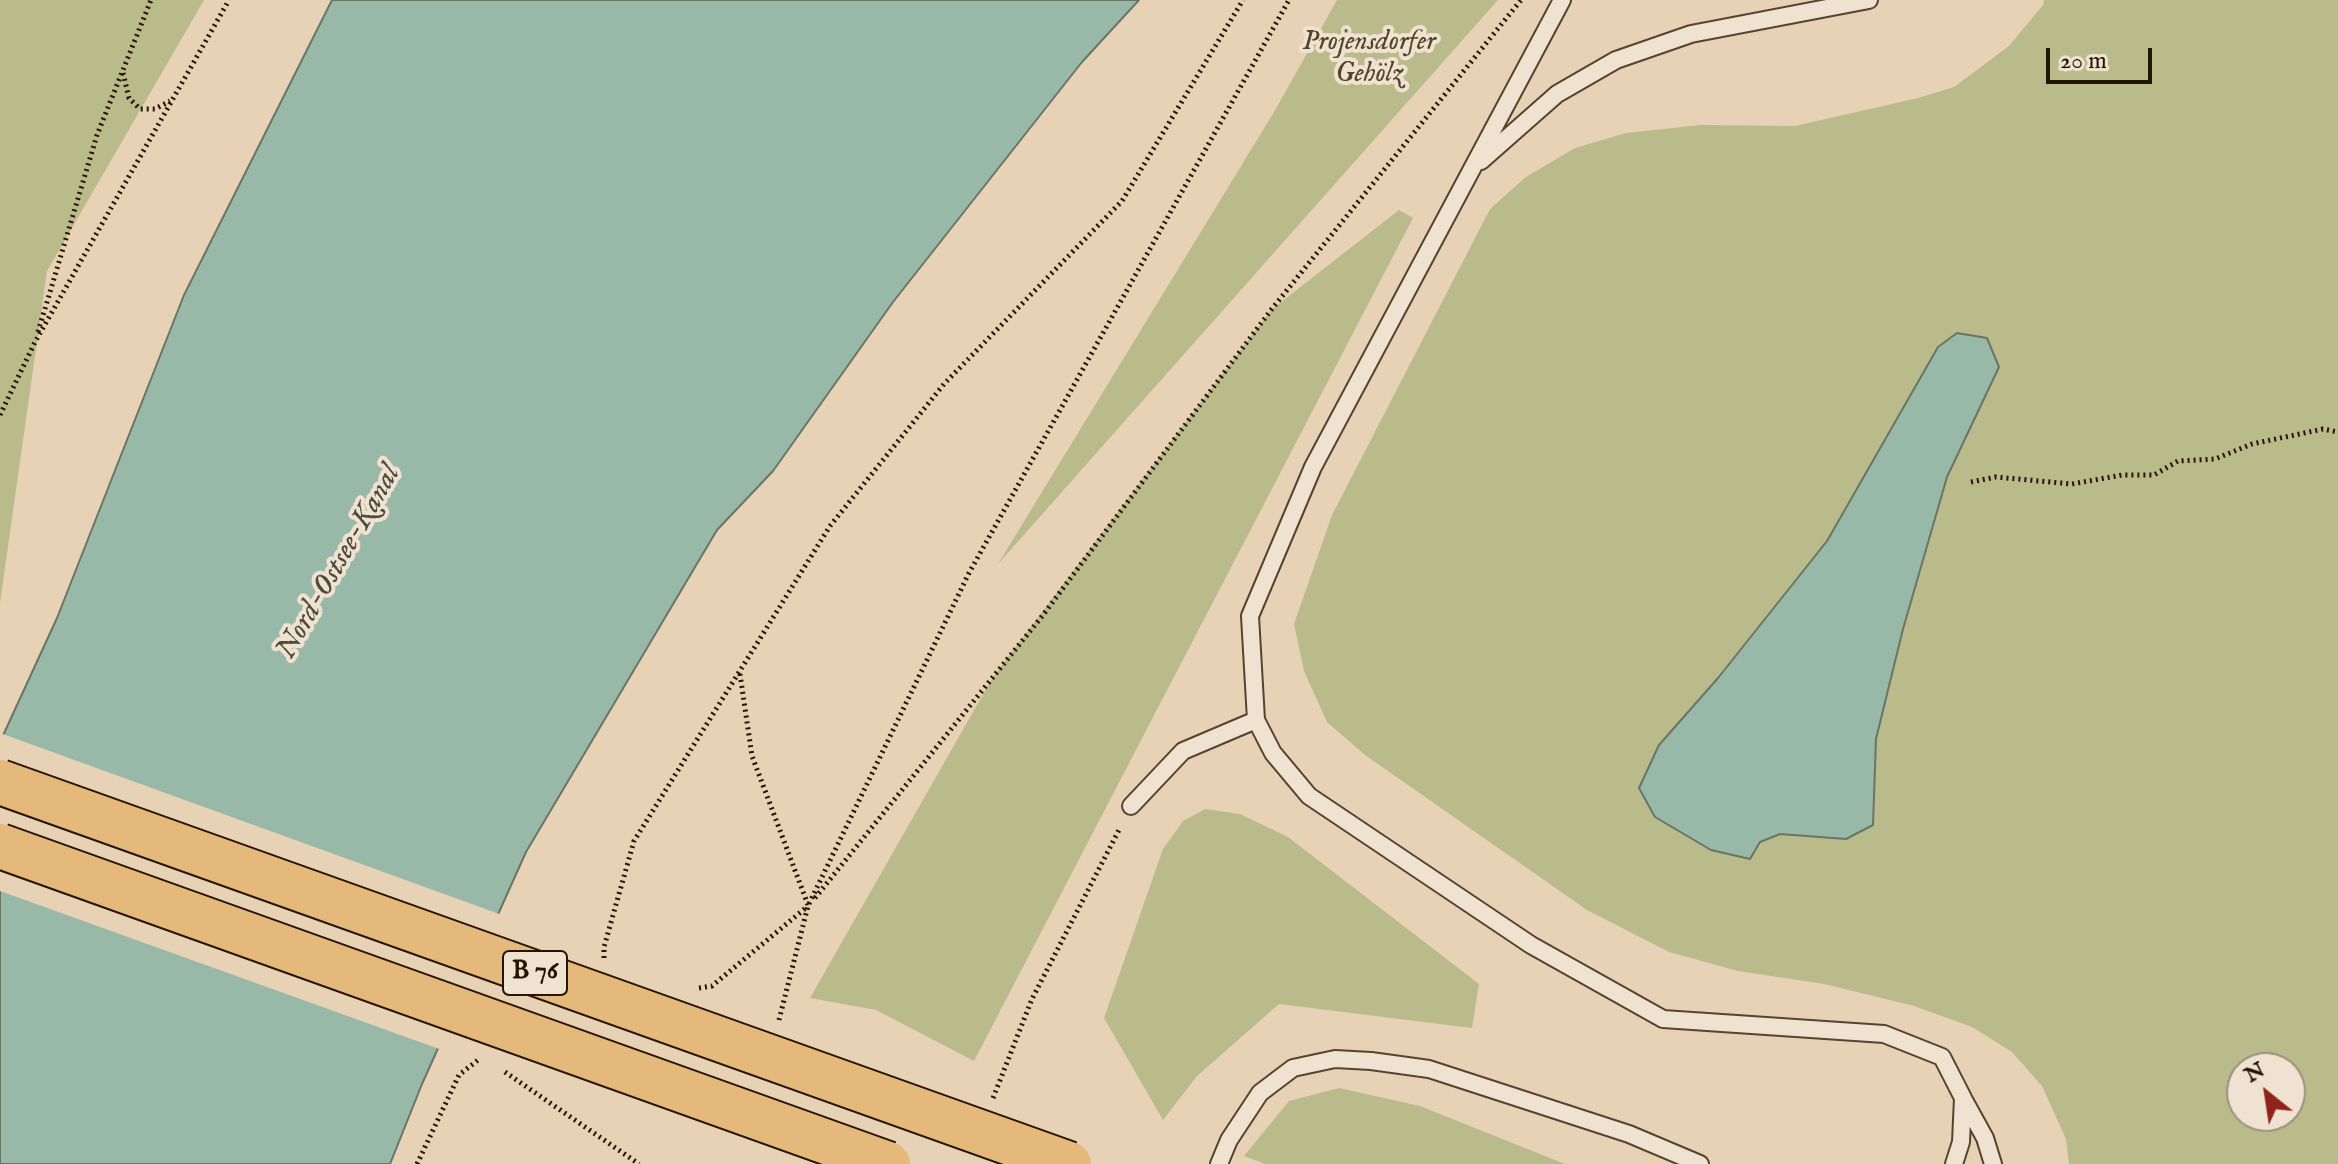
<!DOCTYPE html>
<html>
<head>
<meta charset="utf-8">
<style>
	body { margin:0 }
	#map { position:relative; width:2338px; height:1164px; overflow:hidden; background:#e7d2b6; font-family:"IM FELL English",serif }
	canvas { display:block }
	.north { position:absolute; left:2226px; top:1052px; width:80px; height:80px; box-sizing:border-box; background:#efe2d0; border:2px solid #9e907d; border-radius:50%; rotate:330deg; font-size:22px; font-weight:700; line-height:32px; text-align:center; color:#241400 }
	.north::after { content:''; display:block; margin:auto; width:28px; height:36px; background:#8f2418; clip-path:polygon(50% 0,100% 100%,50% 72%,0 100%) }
	.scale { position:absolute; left:2046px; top:48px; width:106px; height:36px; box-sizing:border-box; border:4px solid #241400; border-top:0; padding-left:10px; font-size:24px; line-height:28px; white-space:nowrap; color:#241400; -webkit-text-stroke:6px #efe2d0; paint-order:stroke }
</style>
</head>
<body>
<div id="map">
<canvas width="2338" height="1164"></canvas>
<div class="north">N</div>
<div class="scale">20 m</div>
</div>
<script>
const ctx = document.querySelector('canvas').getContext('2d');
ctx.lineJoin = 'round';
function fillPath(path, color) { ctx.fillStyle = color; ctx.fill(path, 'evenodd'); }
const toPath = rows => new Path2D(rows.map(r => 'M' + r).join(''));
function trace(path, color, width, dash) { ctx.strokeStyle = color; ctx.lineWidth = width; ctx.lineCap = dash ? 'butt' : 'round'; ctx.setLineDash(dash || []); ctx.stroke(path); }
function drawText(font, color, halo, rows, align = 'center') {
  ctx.font = font + ' "IM FELL English",serif'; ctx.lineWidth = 8; ctx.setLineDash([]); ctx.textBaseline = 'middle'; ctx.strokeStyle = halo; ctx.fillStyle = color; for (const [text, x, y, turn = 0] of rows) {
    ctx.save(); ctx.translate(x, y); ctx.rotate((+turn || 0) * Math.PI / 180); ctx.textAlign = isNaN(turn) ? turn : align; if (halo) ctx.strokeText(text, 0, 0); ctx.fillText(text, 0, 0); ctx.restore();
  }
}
fillPath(toPath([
	[0,0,204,0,47,271,0,603],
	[1337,0,1498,0,998,564,1274,112],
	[2044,0,2338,0,2338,1164,2069,1164,2066,1139,2042,1086,2012,1052,1972,1027,1914,1006,1824,984,1738,971,1669,952,1587,910,1365,755,1327,722,1304,671,1294,624,1332,515,1490,209,1526,177,1575,148,1626,133,1701,125,1795,126,1918,98,1954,87,2009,46,2043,5],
	[2242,1068,2290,1068,2290,1116,2242,1116],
	[1399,210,1413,218,974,1061,876,1010,810,998,993,677,1271,310],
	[1205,809,1240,814,1288,837,1479,984,1472,1028,1279,1004,1197,1076,1163,1120,1104,1018,1163,849,1183,821],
	[1339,1088,1420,1106,1565,1164,1265,1164,1244,1156,1289,1101]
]), '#babb8b');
const water = toPath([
	[332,0,1139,0,1082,62,893,302,773,471,717,530,526,852,422,1084,390,1164,0,1164,0,742,57,618,184,295,332,0],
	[1957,333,1987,338,1999,367,1947,477,1903,629,1876,739,1873,825,1846,839,1780,834,1760,842,1750,859,1711,850,1655,817,1639,788,1659,745,1718,678,1827,541,1938,347,1957,333]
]);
fillPath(water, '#98b8a8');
trace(water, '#6a7665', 2);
fillPath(toPath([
	[0,733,502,915,442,1050,0,891]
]), '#e7d2b6');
const lane = toPath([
	[1562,0,1313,467,1250,616,1256,720,1273,753,1309,796,1531,945,1663,1019,1884,1034,1942,1057,1963,1098,1961,1142,1954,1164],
	[1481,161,1557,94,1616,60,1691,34,1869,0],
	[1131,806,1183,751,1256,720],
	[1964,1100,1985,1138,1993,1164],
	[1219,1164,1229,1140,1260,1093,1293,1068,1335,1059,1371,1061,1429,1069,1629,1134,1700,1164]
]);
trace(lane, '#55442e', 20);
trace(toPath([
	[123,73,129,98,140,109,155,109,170,101],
	[38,332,97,135,151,0],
	[0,415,35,342,229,0],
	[1971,482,1996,477,2072,484,2122,475,2154,475,2178,461,2215,459,2252,444,2323,429,2338,432],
	[740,674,752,756,808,905],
	[815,898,1043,615,1271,310,1521,0],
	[604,958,604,947,634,841,830,526,944,384,1122,201,1243,0],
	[699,988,712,986,808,906],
	[779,1020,808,906,969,573,1289,0],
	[505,1072,639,1164],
	[993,1098,1032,999,1120,828],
	[417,1164,459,1075,478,1060]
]), '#241400', 5, [2, 4]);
trace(lane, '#efe2d0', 16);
const highwayBridge = toPath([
	[0,782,1069,1164],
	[0,846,888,1164]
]);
trace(highwayBridge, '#241400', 48, []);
trace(highwayBridge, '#e4b97b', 44);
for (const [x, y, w] of [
	[535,973,64]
]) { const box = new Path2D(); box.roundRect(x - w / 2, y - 22, w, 44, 6); ctx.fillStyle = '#efe2d0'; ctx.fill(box); trace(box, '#241400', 2); }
drawText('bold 26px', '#241400', null, [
	["B 76",535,973]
]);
drawText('italic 28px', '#51462a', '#efe2d0', [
	["Projensdorfer",1369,43],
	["Gehölz",1369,75]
]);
drawText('italic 30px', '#4d4d3b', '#efe2d0', [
	["Nord-Ostsee-Kanal",340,563,-60]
]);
</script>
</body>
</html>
